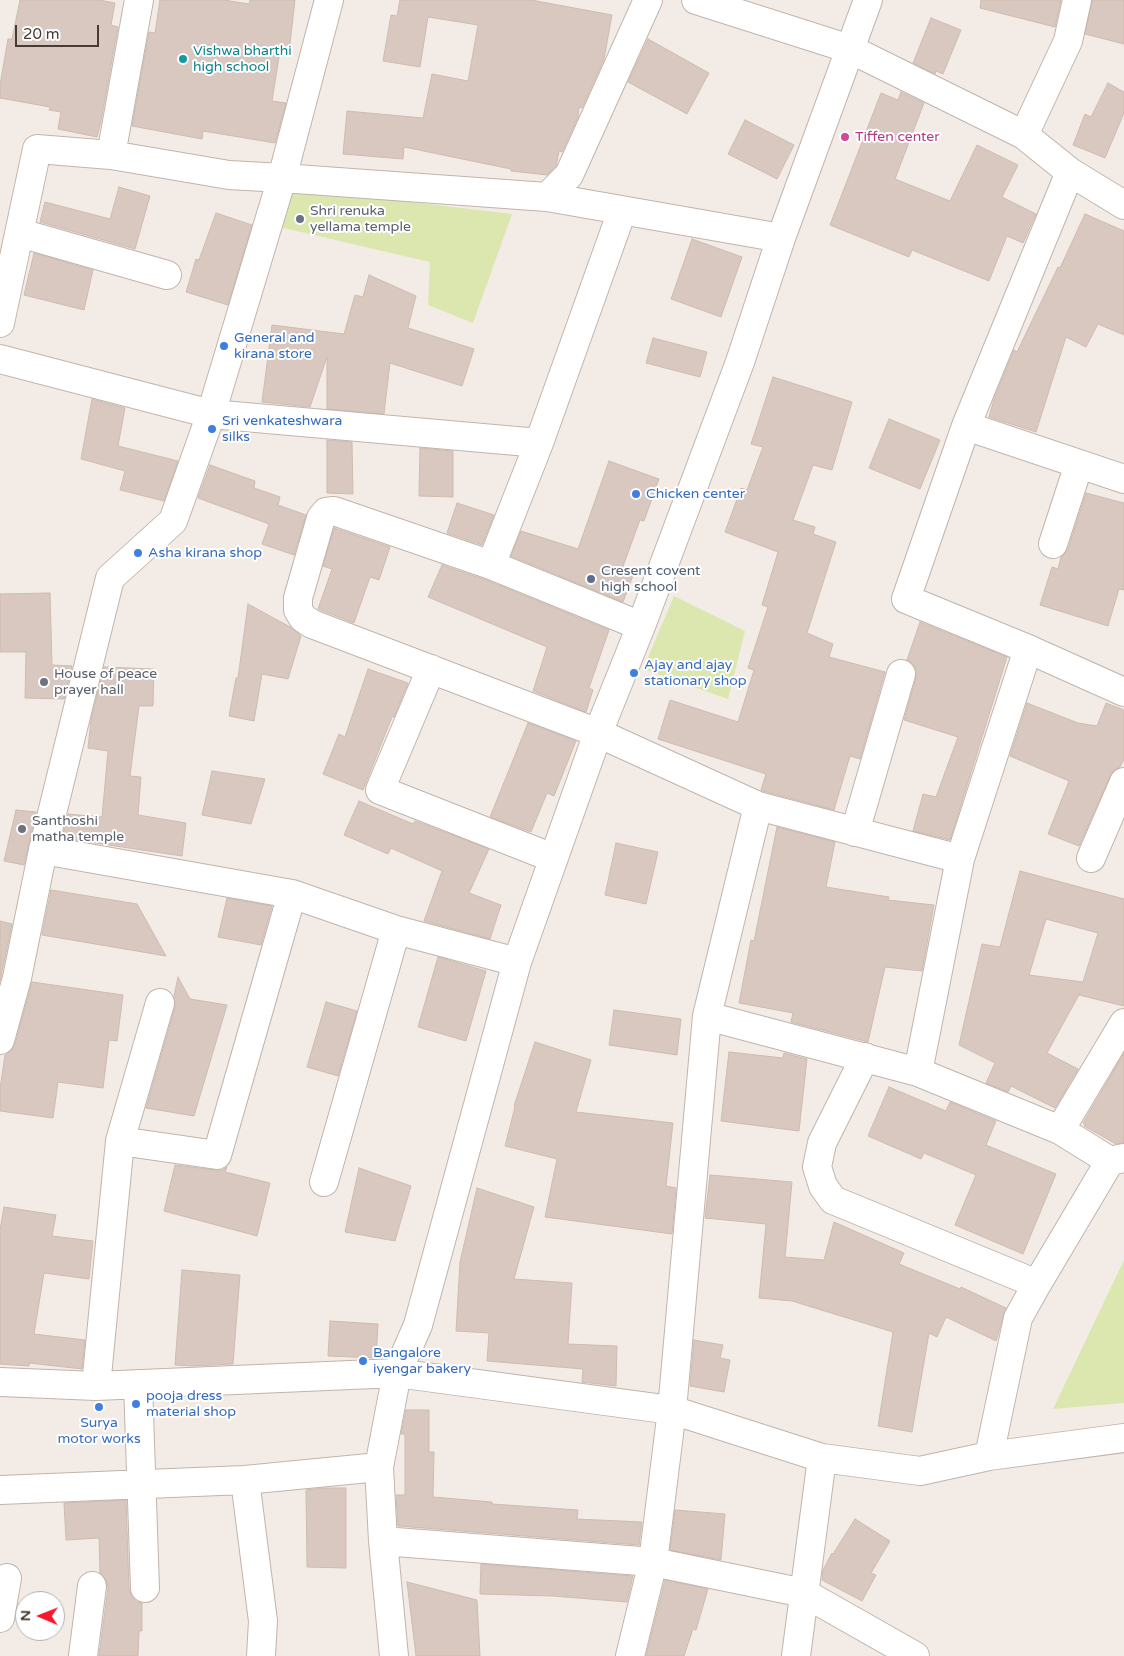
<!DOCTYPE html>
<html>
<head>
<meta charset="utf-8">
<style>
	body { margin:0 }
	#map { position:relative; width:1124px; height:1656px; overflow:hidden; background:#f3ece6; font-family:"Varela Round",sans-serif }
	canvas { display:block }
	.north { position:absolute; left:15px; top:1591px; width:50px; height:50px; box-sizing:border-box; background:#fff; border:1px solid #b5b1ae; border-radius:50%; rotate:271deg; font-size:14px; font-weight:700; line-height:20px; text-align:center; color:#463b35 }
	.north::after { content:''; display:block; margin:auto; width:18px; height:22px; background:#f9172b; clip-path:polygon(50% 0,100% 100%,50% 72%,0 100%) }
	.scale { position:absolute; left:15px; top:25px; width:84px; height:22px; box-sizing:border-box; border:2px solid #463b35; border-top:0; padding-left:6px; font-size:15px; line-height:18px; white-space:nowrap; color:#463b35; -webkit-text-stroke:4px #fff; paint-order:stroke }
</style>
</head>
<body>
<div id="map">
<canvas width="1124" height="1656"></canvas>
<div class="north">N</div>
<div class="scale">20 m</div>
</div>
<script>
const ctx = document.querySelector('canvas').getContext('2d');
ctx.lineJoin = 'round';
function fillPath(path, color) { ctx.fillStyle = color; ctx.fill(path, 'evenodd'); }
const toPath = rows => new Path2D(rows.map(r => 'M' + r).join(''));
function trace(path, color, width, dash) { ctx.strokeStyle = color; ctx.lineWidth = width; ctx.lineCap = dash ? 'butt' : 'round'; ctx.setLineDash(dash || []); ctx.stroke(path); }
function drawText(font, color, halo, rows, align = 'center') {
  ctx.font = font + ' "Varela Round",sans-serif'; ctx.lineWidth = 4; ctx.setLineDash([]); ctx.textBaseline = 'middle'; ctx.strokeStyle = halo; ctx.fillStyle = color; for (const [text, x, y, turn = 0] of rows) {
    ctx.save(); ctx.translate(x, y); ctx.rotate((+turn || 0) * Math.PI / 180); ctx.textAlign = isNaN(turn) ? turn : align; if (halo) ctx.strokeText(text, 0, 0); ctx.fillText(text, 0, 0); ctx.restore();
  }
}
fillPath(toPath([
	[284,187,512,214,473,323,428,305,430,262,275,226],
	[674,596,745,631,728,699,643,669],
	[1124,1260,1124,1403,1053,1409]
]), '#dbe7af');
const building = toPath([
	[20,0,99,0,115,3,111,25,118,27,101,121,97,137,58,129,61,112,49,110,50,107,0,98,0,85,8,39,12,39,20,0],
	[160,0,224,0,249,4,250,0,295,0,289,52,280,51,272,101,286,103,275,143,203,131,202,139,132,126,149,32,155,33,160,0],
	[400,0,531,0,612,15,604,59,582,108,579,107,578,117,562,152,559,151,556,166,547,175,511,171,511,169,404,147,403,159,343,154,347,111,423,118,432,74,468,81,478,25,428,17,420,67,383,61,391,15,397,16,400,0],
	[981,0,1061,0,1055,27,980,8,981,0],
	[1092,0,1124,0,1124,44,1085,34,1092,0],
	[931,18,961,30,943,74,936,71,935,74,913,63,931,18],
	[648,39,709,73,687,114,628,82,648,39],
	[1108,83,1124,92,1124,113,1105,158,1073,145,1085,114,1091,117,1108,83],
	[901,92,924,103,895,179,950,201,977,145,1018,165,1002,197,1036,214,1023,243,1007,236,989,281,912,250,909,257,830,225,881,93,898,100,901,92],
	[745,120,794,145,777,179,728,154,745,120],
	[119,187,150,196,135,249,40,222,45,202,110,219,119,187],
	[216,213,252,225,228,305,186,292,196,259,199,260,216,213],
	[1085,214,1124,231,1124,335,1098,324,1086,347,1066,337,1036,432,989,417,994,399,1014,350,1017,352,1058,267,1060,268,1085,214],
	[692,239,742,257,721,317,671,299,692,239],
	[34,253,93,270,84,310,24,295,34,253],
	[369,275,416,296,408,328,474,349,462,386,390,363,384,414,327,409,327,357,310,407,262,402,272,325,344,334,355,295,363,297,369,275],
	[653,338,707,352,700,377,646,363,653,338],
	[773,377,852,402,832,470,813,465,793,520,815,527,813,534,836,542,807,633,833,644,829,657,885,672,860,759,850,756,834,810,763,791,761,790,766,774,658,739,670,700,738,722,754,670,748,668,768,607,762,605,778,552,725,532,741,488,747,490,763,447,751,444,773,377],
	[92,399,125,408,118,446,178,461,164,501,120,490,125,471,81,459,92,399],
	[889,419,940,440,920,489,869,468,889,419],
	[327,440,352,442,353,494,327,493,327,440],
	[420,448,453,451,453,497,419,496,420,448],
	[609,461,659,479,644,521,640,520,622,569,634,573,623,602,511,556,521,531,578,549,609,461],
	[210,465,255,481,254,488,280,497,278,505,306,515,294,555,262,544,269,524,198,498,210,465],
	[1086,493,1124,503,1124,590,1119,589,1108,626,1040,605,1052,567,1058,569,1061,557,1068,549,1086,493],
	[457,503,494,515,482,545,447,533,457,503],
	[334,528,390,547,379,580,370,577,354,623,318,609,332,569,323,566,334,528],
	[442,565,486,580,609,630,589,688,593,690,586,712,533,691,547,647,428,597,442,565],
	[50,593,52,665,72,666,64,699,25,698,26,652,0,652,0,594,50,593],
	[248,604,292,628,301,636,288,679,262,674,254,721,229,716,236,678,238,678,248,604],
	[920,622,1007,657,950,840,913,831,923,794,936,797,958,737,904,720,916,678,916,670,913,664,907,660,920,622],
	[104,667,154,669,153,706,139,706,130,776,141,777,138,815,186,823,182,856,62,838,68,814,102,817,108,751,88,748,91,720,104,667],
	[368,669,408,683,394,717,392,717,363,790,323,774,339,734,345,737,368,669],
	[1027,703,1078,723,1097,726,1106,703,1124,710,1124,759,1120,767,1114,770,1110,776,1079,846,1048,834,1069,781,1010,756,1027,703],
	[528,723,576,741,554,796,547,793,531,832,490,817,528,723],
	[212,771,265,779,251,824,202,815,212,771],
	[359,801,413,824,415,821,489,849,469,893,501,905,490,939,424,921,442,871,391,848,388,854,344,835,359,801],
	[16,810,36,812,24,865,4,861,16,810],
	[777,827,835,842,826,887,889,897,888,900,934,905,922,971,885,967,868,1042,791,1022,793,1013,739,1003,751,940,754,941,777,827],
	[616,843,658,852,646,904,605,895,616,843],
	[1020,871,1124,899,1124,1006,1079,995,1080,993,1047,1053,1078,1069,1055,1108,1011,1086,1008,1092,986,1083,995,1063,959,1045,982,944,1000,947,1020,871],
	[1046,919,1098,933,1083,982,1029,975,1046,919],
	[51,890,137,904,166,956,42,935,51,890],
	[227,898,272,906,261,945,218,937,227,898],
	[0,921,12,924,0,981,0,921],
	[438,957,486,971,466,1041,418,1027,438,957],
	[178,977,190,999,227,1005,194,1116,146,1108,175,1007,174,996,178,977],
	[32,982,123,995,117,1041,109,1040,103,1088,58,1082,53,1118,0,1111,0,1089,5,1055,11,1051,15,1044,32,982],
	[326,1002,357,1011,338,1076,307,1067,326,1002],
	[614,1010,681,1019,677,1055,609,1045,614,1010],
	[535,1042,591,1060,576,1112,673,1123,666,1186,676,1188,672,1234,545,1217,557,1159,505,1146,515,1107,514,1106,535,1042],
	[729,1052,783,1058,784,1053,807,1059,799,1131,721,1121,729,1052],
	[1124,1053,1124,1143,1116,1144,1084,1126,1085,1124,1083,1123,1124,1053],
	[889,1087,946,1111,950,1102,996,1121,986,1145,1056,1174,1023,1254,955,1225,976,1175,924,1153,921,1159,868,1136,889,1087],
	[175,1165,215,1170,222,1170,227,1167,225,1172,270,1183,257,1236,164,1211,175,1165],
	[359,1168,411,1186,395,1241,345,1232,359,1168],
	[710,1175,792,1182,785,1257,824,1260,834,1222,904,1253,899,1264,960,1289,961,1287,1006,1308,996,1341,946,1317,937,1337,929,1333,912,1432,878,1426,893,1332,792,1301,759,1298,766,1224,705,1218,710,1175],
	[477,1188,534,1207,514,1279,572,1283,568,1344,617,1346,616,1386,582,1382,583,1369,487,1361,489,1333,456,1331,460,1262,477,1188],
	[4,1207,56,1215,52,1236,93,1241,89,1279,44,1273,34,1334,85,1340,82,1369,29,1363,29,1366,0,1364,0,1230,4,1207],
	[182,1270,240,1275,233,1364,192,1366,175,1365,182,1270],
	[330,1321,378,1324,376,1358,328,1356,330,1321],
	[694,1340,723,1345,720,1358,730,1360,724,1392,690,1386,694,1340],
	[406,1410,429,1410,429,1452,434,1452,433,1497,492,1502,492,1504,578,1510,577,1519,642,1522,639,1545,398,1526,396,1495,405,1495,405,1434,401,1434,406,1410],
	[323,1488,346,1488,346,1568,307,1567,306,1490,323,1488],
	[126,1500,129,1589,132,1597,137,1602,142,1603,142,1631,139,1631,138,1656,99,1656,108,1588,106,1580,100,1573,99,1538,66,1540,64,1503,126,1500],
	[675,1510,725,1514,721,1560,670,1550,675,1510],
	[855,1519,890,1541,871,1573,876,1575,862,1601,822,1580,823,1570,832,1553,833,1554,855,1519],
	[481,1564,633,1576,627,1602,553,1596,480,1594,481,1564],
	[665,1580,708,1589,696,1630,693,1629,684,1656,646,1656,665,1580],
	[407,1582,477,1600,480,1656,416,1656,407,1582]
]);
fillPath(building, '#d8c8bf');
trace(building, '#cfbbaf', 1);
const minor = toPath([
	[696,0,850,49,1024,135,1070,172,1124,205],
	[1024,135,1068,41,1077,0],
	[111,155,139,0],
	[1070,172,966,426,1124,479],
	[547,197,569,175,648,0],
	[20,233,167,275],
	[0,323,37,149,111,155,229,175,282,178,329,0],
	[0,359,211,414,539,443],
	[966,426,906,599,1028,649,1124,692],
	[1053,544,1079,464],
	[491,565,539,443,622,211],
	[641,626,491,565,334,511,326,512,321,518,298,598,298,610,303,618,312,624,598,733,758,806,960,859,918,1072],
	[431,669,380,790,553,858],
	[855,832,901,674],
	[43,850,292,894,396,930,517,962],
	[1091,858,1124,782],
	[960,859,1028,649],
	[707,1016,758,806],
	[0,1040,17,978,43,850,110,578,173,521,211,414,282,178,547,197,781,238],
	[865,1057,822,1143,817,1167,823,1186,833,1200,1037,1284],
	[1060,1130,1124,1023],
	[120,1141,217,1155,292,894],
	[324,1182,396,930],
	[0,1382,96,1386,397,1373,672,1410,822,1458,920,1471,989,1456,1124,1438],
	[138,1384,145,1588],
	[96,1386,120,1141,160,1003],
	[989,1456,1018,1318,1037,1284,1110,1161],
	[245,1480,263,1621,261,1656],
	[0,1490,245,1480,379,1467],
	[383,1541,653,1562,804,1593,915,1656],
	[0,1618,7,1578],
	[83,1656,92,1586],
	[394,1656,383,1541,379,1467,397,1373,418,1325,517,962,598,733,641,626,740,362,781,238,868,0],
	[630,1656,653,1562,672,1410,707,1016,918,1072,1060,1130,1110,1161,1124,1158],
	[796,1656,822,1458]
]);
trace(minor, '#c1b4ac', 30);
trace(minor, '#fff', 28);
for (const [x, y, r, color] of [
	[183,59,5,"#0f9aa8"],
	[845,137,5,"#d1479c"],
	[300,219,5,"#6b7280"],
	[224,346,5,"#3f7fe0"],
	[212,429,5,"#3f7fe0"],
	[636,494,5,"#3f7fe0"],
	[138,553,5,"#3f7fe0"],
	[591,579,5,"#5c6f8a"],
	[634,673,5,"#3f7fe0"],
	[44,682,5,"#6b7280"],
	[22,829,5,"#6b7280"],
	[363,1361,5,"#3f7fe0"],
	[136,1404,5,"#3f7fe0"],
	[99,1407,5,"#3f7fe0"]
]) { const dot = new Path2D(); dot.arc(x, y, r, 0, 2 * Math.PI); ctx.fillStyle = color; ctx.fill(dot); trace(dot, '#fff', 2); }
drawText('14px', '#0d838f', '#fff', [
	["Vishwa bharthi",193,51],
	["high school",193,67]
], 'left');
drawText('14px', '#b23c85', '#fff', [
	["Tiffen center",855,137]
], 'left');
drawText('14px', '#5b616d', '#fff', [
	["Shri renuka",310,211],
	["yellama temple",310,227],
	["House of peace",54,674],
	["prayer hall",54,690],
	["Santhoshi",32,821],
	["matha temple",32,837]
], 'left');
drawText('14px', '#366cbe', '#fff', [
	["General and",234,338],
	["kirana store",234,354],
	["Sri venkateshwara",222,421],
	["silks",222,437],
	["Chicken center",646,494],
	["Asha kirana shop",148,553],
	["Ajay and ajay",644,665],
	["stationary shop",644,681],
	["Bangalore",373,1353],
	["iyengar bakery",373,1369],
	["pooja dress",146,1396],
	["material shop",146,1412],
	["Surya",99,1423,"center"],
	["motor works",99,1439,"center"]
], 'left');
drawText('14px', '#4e5e75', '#fff', [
	["Cresent covent",601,571],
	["high school",601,587]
], 'left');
</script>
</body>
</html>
